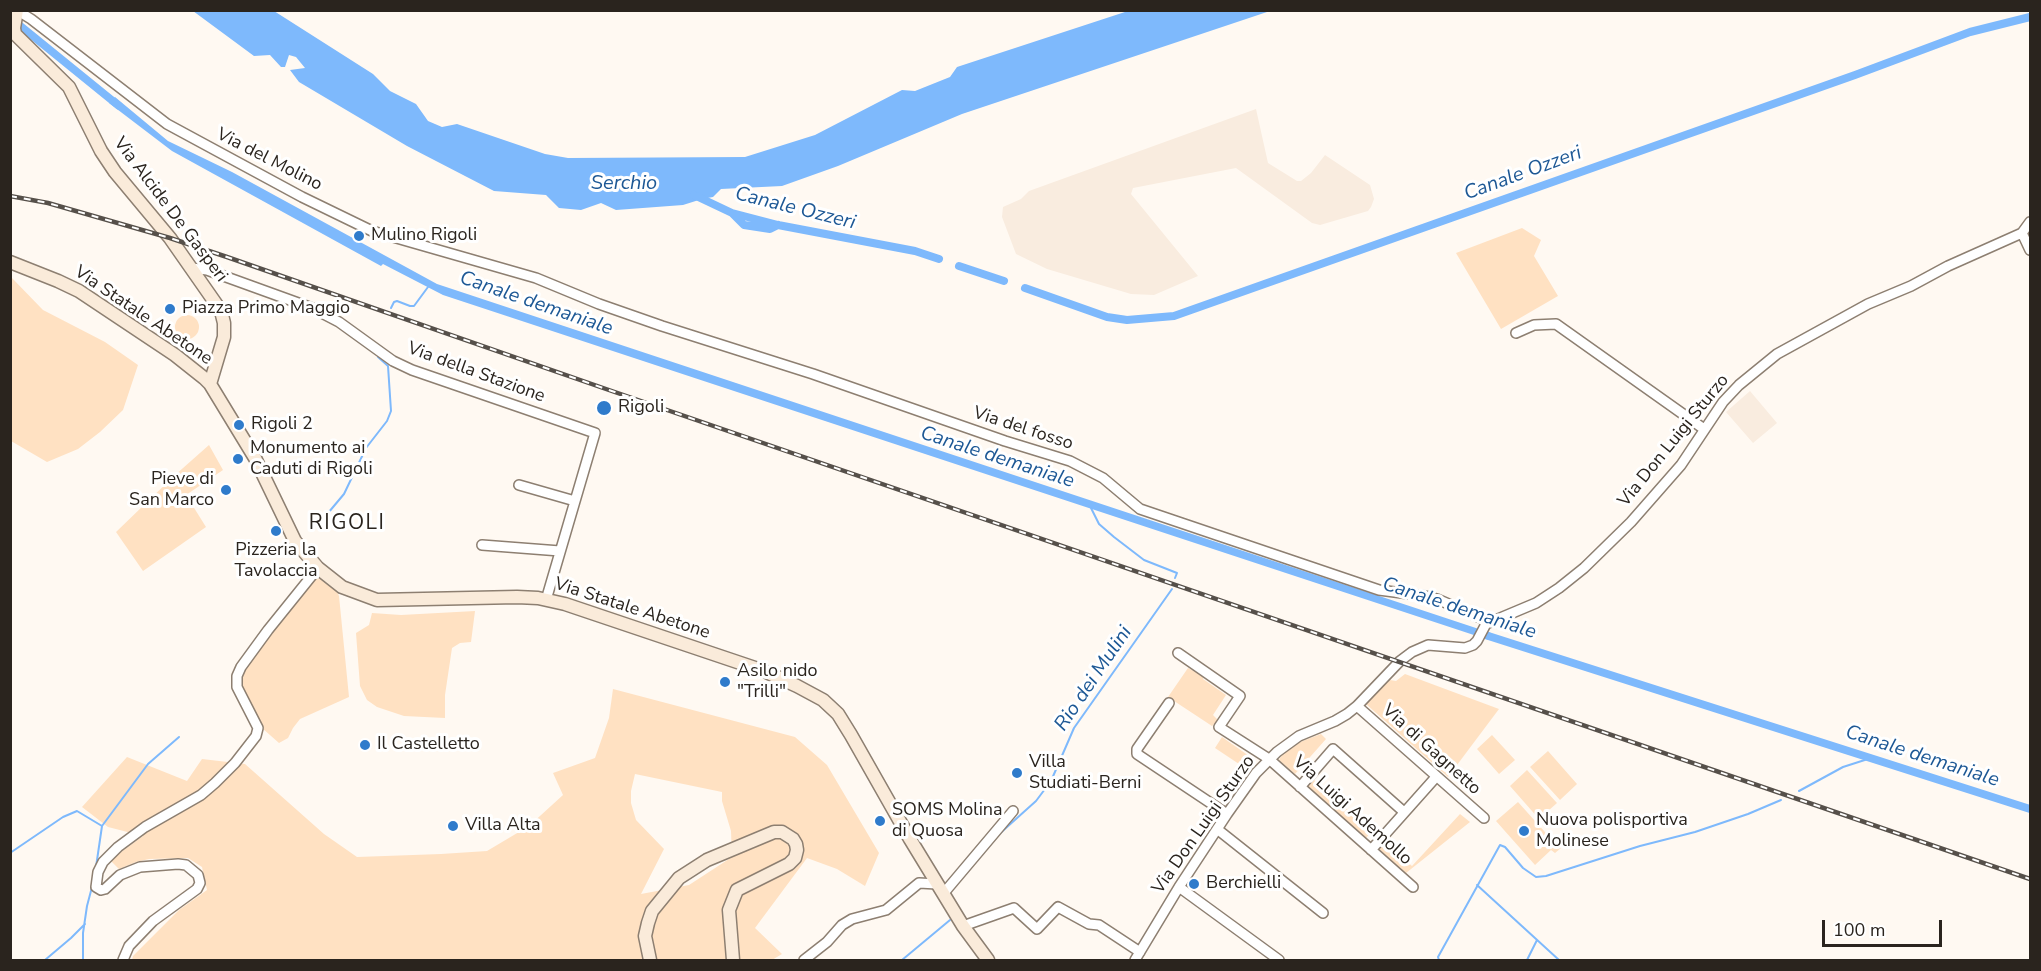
<!DOCTYPE html>
<html>
<head>
<meta charset="utf-8">
<style>
	body { margin:0 }
	#map { position:relative; width:2041px; height:971px; overflow:hidden; background:#fff9f2; font-family:"Nunito Sans",sans-serif }
	canvas { display:block }
	.frame { position:absolute; inset:0; border:12px solid #2a241e; pointer-events:none }
	.scale { position:absolute; left:1822px; top:920px; width:120px; height:27px; box-sizing:border-box; border:3px solid #2a241e; border-top:0; padding-left:8px; font-size:18px; line-height:21px; white-space:nowrap; color:#2a241e; -webkit-text-stroke:4px #fff; paint-order:stroke }
</style>
</head>
<body>
<div id="map">
<canvas width="2041" height="971"></canvas>
<div class="frame"></div>
<div class="scale">100 m</div>
</div>
<script>
const ctx = document.querySelector('canvas').getContext('2d');
ctx.lineJoin = 'round';
function fillPath(path, color) { ctx.fillStyle = color; ctx.fill(path, 'evenodd'); }
const toPath = rows => new Path2D(rows.map(r => 'M' + r).join(''));
function trace(path, color, width, dash) { ctx.strokeStyle = color; ctx.lineWidth = width; ctx.lineCap = dash ? 'butt' : 'round'; ctx.setLineDash(dash || []); ctx.stroke(path); }
function drawText(font, color, halo, rows, align = 'center') {
  ctx.font = font + ' "Nunito Sans",sans-serif'; ctx.lineWidth = 6; ctx.setLineDash([]); ctx.textBaseline = 'middle'; ctx.strokeStyle = halo; ctx.fillStyle = color; for (const [text, x, y, turn = 0] of rows) {
    ctx.save(); ctx.translate(x, y); ctx.rotate((+turn || 0) * Math.PI / 180); ctx.textAlign = isNaN(turn) ? turn : align; if (halo) ctx.strokeText(text, 0, 0); ctx.fillText(text, 0, 0); ctx.restore();
  }
}
fillPath(toPath([
	[1256,109,1268,163,1297,181,1301,181,1311,173,1325,155,1370,185,1374,199,1371,207,1368,211,1320,225,1312,223,1236,168,1133,188,1131,194,1198,276,1154,295,1131,294,1047,269,1016,254,1002,217,1003,207,1021,199,1029,191],
	[1750,391,1777,423,1753,443,1726,412]
]), '#f9ecdf');
fillPath(toPath([
	[1522,228,1541,240,1534,256,1558,296,1501,329,1456,253],
	[11,277,43,310,105,342,138,365,123,410,100,432,78,449,47,462,11,441],
	'175 327a12 12 0 1 1 24 0a12 12 0 1 1-24 0Z',
	[209,445,223,470,186,495,206,527,143,571,116,532,174,476],
	[317,575,336,589,339,596,349,697,300,719,293,728,288,738,279,743,262,728,258,719,240,689,245,669],
	[475,611,471,642,460,643,452,648,445,695,445,718,404,716,377,707,367,700,360,686,356,633,369,625,372,613,401,615],
	[1188,668,1204,676,1203,679,1226,695,1213,715,1218,720,1212,726,1168,697],
	[1405,674,1499,709,1448,777,1366,704,1390,680,1396,681],
	[613,689,795,737,827,765,879,853,865,886,837,869,807,858,755,928,782,954,772,960,132,960,133,956,179,910,207,890,202,867,188,858,149,859,136,862,119,869,110,860,143,836,108,827,82,807,127,757,187,781,202,759,245,764,324,834,357,857,441,854,487,851,529,826,563,795,553,773,595,758,609,718],
	[635,774,722,792,722,801,731,831,732,857,689,885,641,894,664,849,636,820,631,803,631,791],
	[1321,734,1326,739,1295,774,1279,760,1282,755,1300,742],
	[1492,735,1515,760,1499,774,1477,749],
	[1222,737,1252,758,1245,768,1215,748],
	[1548,751,1577,784,1560,800,1530,767],
	[1527,770,1557,803,1539,819,1510,786],
	[1314,780,1372,831,1366,838,1308,786],
	[1518,802,1553,841,1555,840,1561,848,1555,853,1551,850,1535,865,1496,821],
	[1460,814,1470,822,1406,873,1379,849,1385,843,1412,866]
]), '#ffe1c2');
fillPath(toPath([
	[193,11,274,11,373,74,390,91,416,104,428,121,442,127,457,124,545,154,568,158,745,157,815,135,902,90,915,91,950,77,957,67,1128,11,1270,11,962,114,838,166,782,186,721,189,713,197,702,199,683,205,616,210,601,203,581,210,559,208,546,195,494,191,407,146,299,82,290,70,305,68,296,57,289,55,285,67,281,67,270,55,254,56],
	[115,97,168,141,232,172,437,284,1491,633,1489,640,443,295,383,264,381,266,172,151,109,103]
]), '#7eb9fc');
trace(toPath([
	[391,308,394,302,397,301,410,306,414,306,428,287],
	[1091,508,1099,524,1114,537,1144,560,1177,573,1175,578],
	[318,525,344,494,366,448,387,421,391,411,388,366,378,357],
	[1799,791,1843,767,1871,758],
	[997,836,1036,801,1051,781,1074,728,1172,589],
	[10,853,63,817,77,811,102,826],
	[96,867,102,826,148,764,179,737],
	[1477,885,1559,960],
	[45,960,71,938,85,924],
	[83,960,83,933,87,906,92,887],
	[902,960,950,920],
	[1439,960,1438,957,1500,845,1505,847,1523,868,1536,877,1546,876,1640,846,1695,832,1748,814,1781,800],
	[1527,960,1537,940]
]), '#7eb9fc', 2);
trace(toPath([
	[13,20,119,106],
	[694,195,732,213,778,225,915,251,939,259],
	[733,214,744,225,770,229,778,225],
	[959,266,1004,281],
	[1025,288,1107,317,1127,320,1174,316,1855,75,1970,32,2030,17],
	[1479,633,2030,809]
]), '#7eb9fc', 8);
const street = toPath([
	[18,11,31,19,167,124,302,197,372,231,536,278,599,304,662,326,813,374,1005,441,1070,461,1103,478,1140,509,1379,590,1425,596,1437,599,1490,622],
	[2022,233,2030,250],
	[192,268,207,270,312,308,339,322,393,361,412,370,595,433,546,600],
	[1516,333,1534,325,1556,324,1704,429],
	[519,485,575,501],
	[482,545,560,551],
	[1178,653,1240,696,1219,727,1269,759,1413,887],
	[1169,703,1137,749,1137,754,1227,814],
	[1357,706,1484,818],
	[1300,787,1333,749,1404,812],
	[1217,829,1323,913],
	[1371,850,1436,777],
	[1179,887,1279,960],
	[943,894,1013,811],
	[963,926,1014,908,1037,929,1058,907,1089,924,1099,925,1140,952],
	[123,960,129,946,153,921,197,889,200,883,198,875,186,865,178,864,140,867,120,875,105,889,101,890,96,887,98,872,103,862,118,847,145,827,201,795,215,783,235,763,256,736,258,728,237,687,237,676,241,667,268,630,318,568],
	[804,960,827,942,842,925,852,919,886,910,919,883,937,884],
	[1135,960,1179,887,1227,814,1256,773,1277,752,1299,736,1335,721,1347,714,1357,706,1400,661,1412,652,1428,645,1465,648,1473,645,1477,641,1486,624,1536,603,1559,588,1584,568,1631,522,1681,465,1723,402,1739,385,1777,354,1868,304,1911,286,1948,266,2022,233,2030,222]
]);
const secondary = toPath([
	[17,10,14,28,15,34,69,87,101,151,115,172,170,238,221,311,224,323,224,337,210,384],
	[10,262,58,281,79,291,175,355,204,378,210,384,255,458,295,541,318,568,342,587,377,600,517,597,538,598,565,604,764,671,797,686,823,700,838,714,851,735,910,839,963,926,988,960],
	[650,960,645,936,648,923,652,911,679,878,707,860,774,832,782,832,793,839,796,844,797,850,795,858,789,864,737,890,729,910,733,960]
]);
trace(street, '#8d7f71', 12);
trace(secondary, '#8d7f71', 15);
trace(street, '#fff', 9);
trace(secondary, '#faebda', 12);
const rail = toPath([
	[10,196,48,203,170,238,227,257,606,389,2030,879]
]);
trace(rail, '#56504a', 4.5);
trace(rail, '#fff', 2, [7]);
for (const [x, y, r, color] of [
	[359,236,6,"#2f7bcb"],
	[170,309,6,"#2f7bcb"],
	[604,408,8,"#2f7bcb"],
	[239,425,6,"#2f7bcb"],
	[238,459,6,"#2f7bcb"],
	[226,490,6,"#2f7bcb"],
	[276,531,6,"#2f7bcb"],
	[725,682,6,"#2f7bcb"],
	[365,745,6,"#2f7bcb"],
	[1017,773,6,"#2f7bcb"],
	[880,821,6,"#2f7bcb"],
	[453,826,6,"#2f7bcb"],
	[1524,831,6,"#2f7bcb"],
	[1194,884,6,"#2f7bcb"]
]) { const dot = new Path2D(); dot.arc(x, y, r, 0, 2 * Math.PI); ctx.fillStyle = color; ctx.fill(dot); trace(dot, '#fff', 2); }
drawText('18px', '#2a241e', '#fff', [
	["Via del Molino",269,160,27],
	["Via Alcide De Gasperi",170,210,53],
	["Via Statale Abetone",143,316,34],
	["Via della Stazione",476,373,20],
	["Via del fosso",1023,429,18],
	["Via Don Luigi Sturzo",1674,441,-51],
	["Via Statale Abetone",632,609,18],
	["Via di Gagnetto",1431,750,42],
	["Via Luigi Ademollo",1352,811,42],
	["Via Don Luigi Sturzo",1204,825,-55]
]);
drawText('18px', '#2a241e', '#fff', [
	["Mulino Rigoli",371,236],
	["Piazza Primo Maggio",182,309],
	["Rigoli",618,408],
	["Rigoli 2",251,425],
	["Monumento ai",250,449],
	["Caduti di Rigoli",250,470],
	["Pieve di",214,480,"right"],
	["San Marco",214,501,"right"],
	["Pizzeria la",276,551,"center"],
	["Tavolaccia",276,572,"center"],
	["Asilo nido",737,672],
	["\"Trilli\"",737,693],
	["Il Castelletto",377,745],
	["Villa",1029,763],
	["Studiati-Berni",1029,784],
	["SOMS Molina",892,811],
	["di Quosa",892,832],
	["Nuova polisportiva",1536,821],
	["Molinese",1536,842],
	["Villa Alta",465,826],
	["Berchielli",1206,884]
], 'left');
drawText('italic 20px', '#1d5895', '#fff', [
	["Canale Ozzeri",1523,174,-20],
	["Serchio",624,184],
	["Canale Ozzeri",795,209,14],
	["Canale demaniale",536,304,19],
	["Canale demaniale",997,458,18],
	["Canale demaniale",1459,609,18],
	["Rio dei Mulini",1094,679,-56],
	["Canale demaniale",1922,757,18]
]);
ctx.letterSpacing = '1.5px';
drawText('21px', '#2a241e', '#fff', [
	["RIGOLI",347,524]
]);
ctx.letterSpacing = '0px';
</script>
</body>
</html>
